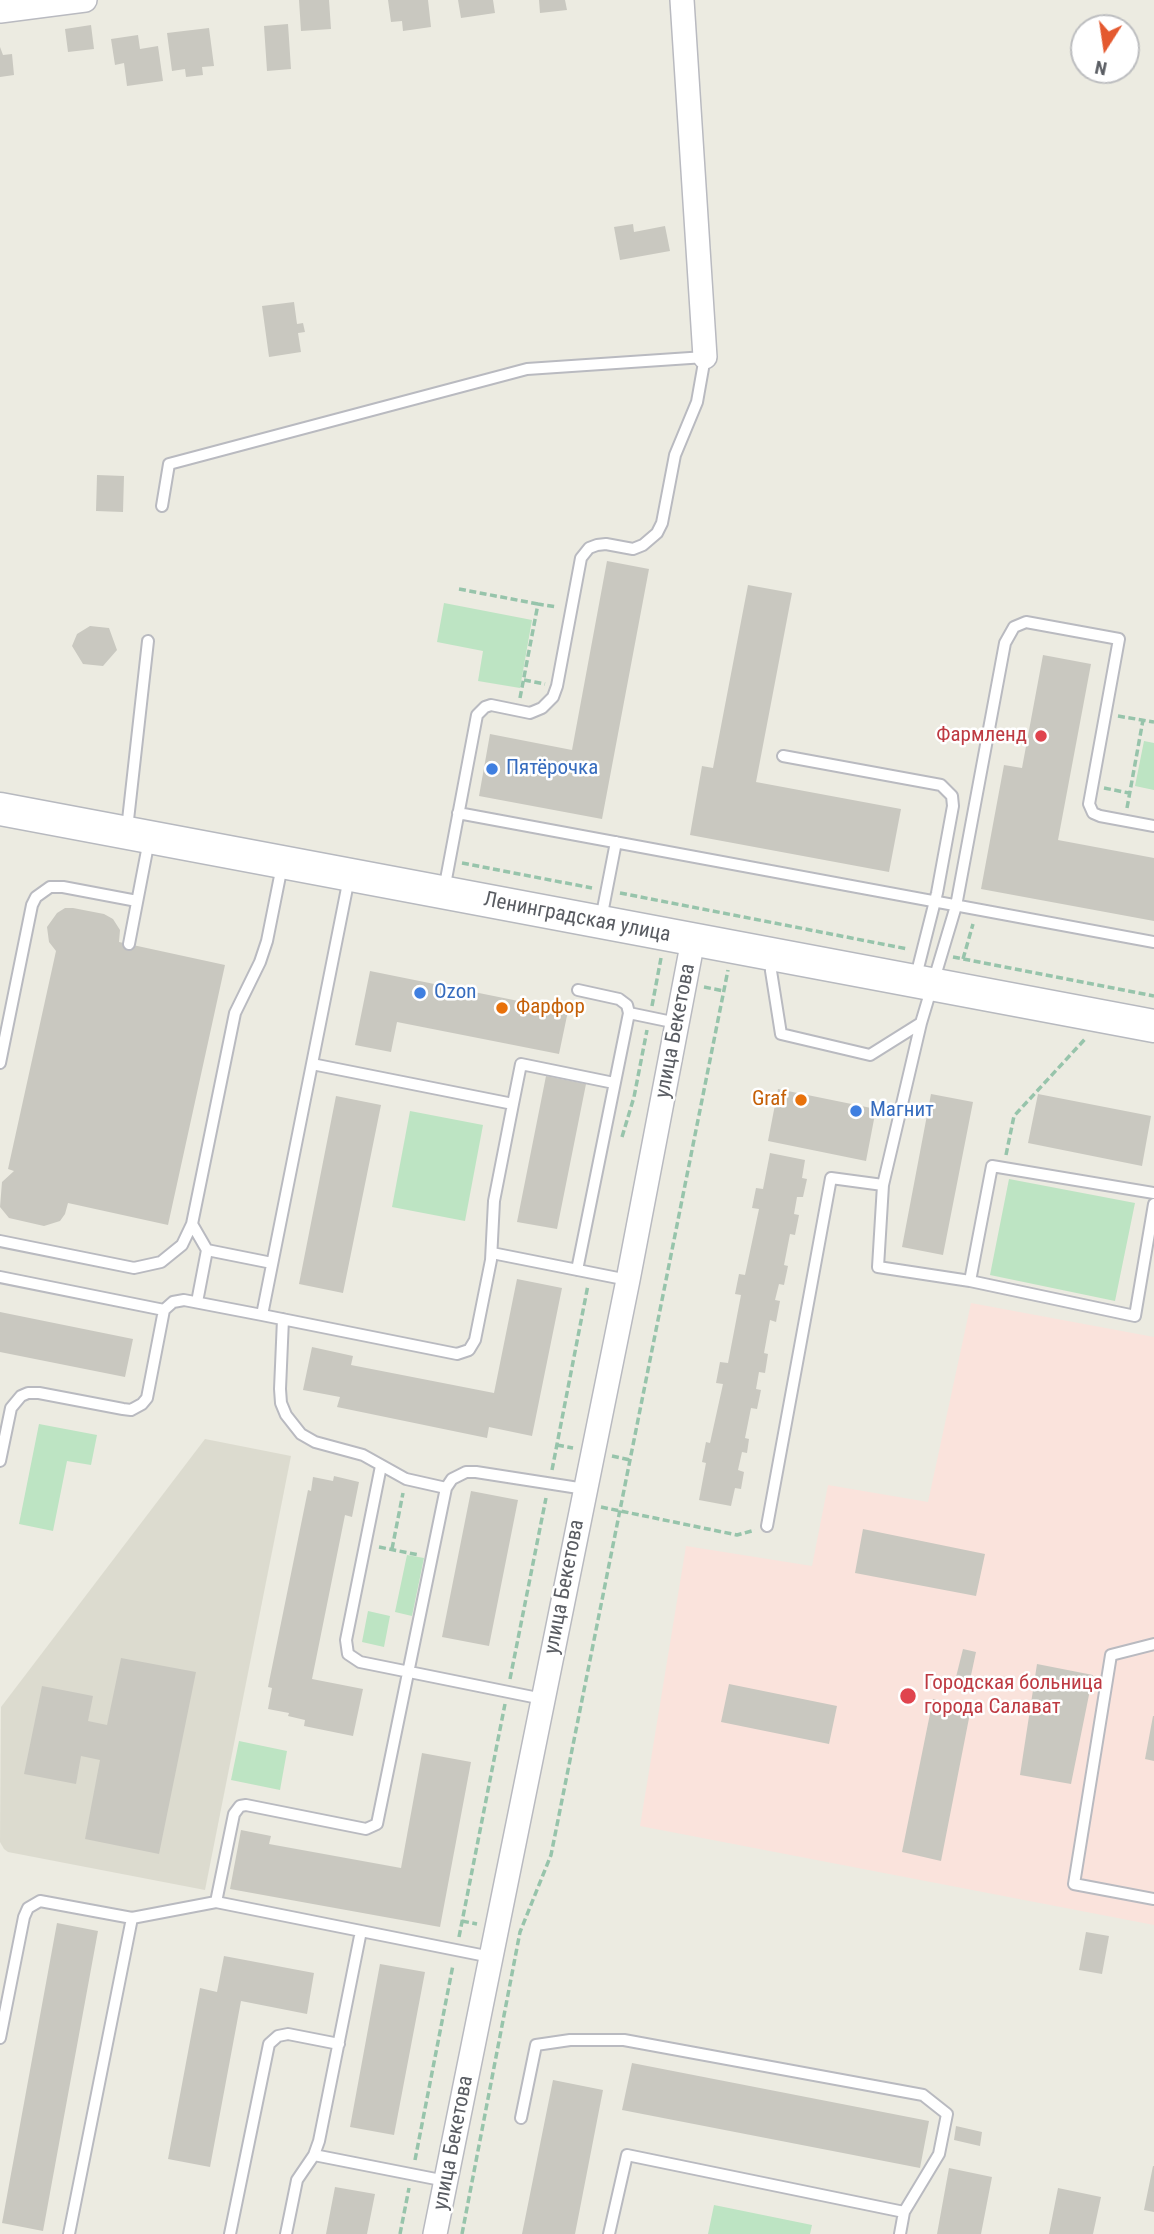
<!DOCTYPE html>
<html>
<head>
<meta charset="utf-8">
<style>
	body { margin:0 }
	#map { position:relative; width:1154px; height:2234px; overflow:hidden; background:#ecebe1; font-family:"Roboto Condensed",sans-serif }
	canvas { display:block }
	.north { position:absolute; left:1070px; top:14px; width:70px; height:70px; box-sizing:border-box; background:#fff; border:2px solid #bdbec0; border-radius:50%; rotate:192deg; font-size:19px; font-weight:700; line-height:28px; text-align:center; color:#595c62 }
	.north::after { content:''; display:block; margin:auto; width:24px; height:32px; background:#e4592f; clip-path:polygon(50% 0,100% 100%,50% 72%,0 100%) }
</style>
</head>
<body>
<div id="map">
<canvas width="1154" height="2234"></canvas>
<div class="north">N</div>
</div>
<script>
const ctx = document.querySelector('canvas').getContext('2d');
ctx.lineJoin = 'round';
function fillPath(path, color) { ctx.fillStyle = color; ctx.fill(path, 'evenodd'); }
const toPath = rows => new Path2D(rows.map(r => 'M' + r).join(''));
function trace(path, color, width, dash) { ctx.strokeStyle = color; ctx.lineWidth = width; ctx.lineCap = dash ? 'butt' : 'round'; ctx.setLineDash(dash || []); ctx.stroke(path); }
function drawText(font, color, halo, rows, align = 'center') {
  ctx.font = font + ' "Roboto Condensed",sans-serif'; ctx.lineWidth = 5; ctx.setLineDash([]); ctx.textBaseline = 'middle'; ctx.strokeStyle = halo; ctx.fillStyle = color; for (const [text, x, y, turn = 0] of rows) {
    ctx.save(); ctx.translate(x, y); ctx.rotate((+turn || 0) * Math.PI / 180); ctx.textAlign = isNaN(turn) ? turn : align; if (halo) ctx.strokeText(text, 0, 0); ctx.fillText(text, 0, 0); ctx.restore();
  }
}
fillPath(toPath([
	[205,1439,291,1456,205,1890,8,1852,4,1849,0,1842,1,1707]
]), '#dcdbcf');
fillPath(toPath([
	[971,1303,1154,1337,1154,1925,640,1826,686,1546,812,1566,828,1485,928,1502]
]), '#fae3dc');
fillPath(toPath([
	[444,603,532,620,520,688,478,681,483,651,437,642],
	[1144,741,1154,743,1154,790,1135,786],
	[410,1111,483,1125,465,1221,392,1207],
	[1009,1179,1135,1203,1115,1301,990,1275],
	[39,1424,97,1435,91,1465,67,1461,53,1531,19,1524],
	[407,1555,424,1558,412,1616,395,1612],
	[368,1611,390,1616,384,1647,362,1642],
	[239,1741,287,1751,280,1790,231,1780],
	[714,2205,812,2225,810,2234,708,2234]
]), '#bde4c3');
fillPath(toPath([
	[299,0,329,0,331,29,301,31],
	[388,0,428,0,431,27,403,31,402,21,391,22],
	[458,0,493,0,495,13,461,18],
	[539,0,565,0,567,10,540,13],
	[288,24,291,69,267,71,264,26],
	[91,25,94,49,68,52,65,29],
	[209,28,214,66,202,67,203,75,186,77,185,69,172,71,167,33],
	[138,35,140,49,158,46,163,81,127,86,124,63,115,65,111,39],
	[0,47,3,55,12,54,14,75,0,77],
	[633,224,634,232,665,226,670,251,620,260,614,227],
	[294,302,297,324,303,323,305,332,298,333,301,352,269,357,262,306],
	[97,475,124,476,123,512,96,511],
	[607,561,649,569,602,819,479,796,490,734,572,750],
	[748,585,792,593,756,782,901,809,889,872,690,835,702,766,713,768],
	[90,626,109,628,117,650,103,666,83,664,72,646,77,634],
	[1043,655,1091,664,1058,840,1154,858,1154,921,981,889,1004,765,1022,768],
	[65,908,73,908,104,914,113,919,120,930,119,942,225,965,168,1225,68,1203,65,1214,60,1221,44,1226,9,1218,0,1207,2,1182,14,1171,8,1169,56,951,49,942,47,927,57,913],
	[370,971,568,1011,559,1054,397,1022,391,1052,355,1045],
	[546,1076,586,1084,557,1229,517,1222],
	[778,1089,876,1109,866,1161,768,1141],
	[931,1094,973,1102,943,1255,902,1247],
	[1038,1094,1151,1116,1142,1166,1028,1143],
	[336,1096,381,1105,343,1293,299,1284],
	[770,1153,805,1160,802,1178,807,1179,803,1197,797,1197,794,1214,799,1215,795,1235,790,1234,784,1265,788,1266,784,1285,779,1284,775,1300,780,1301,776,1322,770,1320,764,1353,768,1354,765,1373,759,1372,756,1389,761,1390,757,1409,751,1408,745,1438,749,1439,747,1453,742,1452,738,1470,744,1472,741,1489,735,1488,731,1506,699,1500,706,1463,702,1462,706,1442,710,1443,723,1384,716,1383,720,1362,728,1363,741,1295,735,1294,739,1274,745,1275,759,1209,752,1208,756,1188,763,1189],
	[517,1279,562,1288,532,1436,489,1427,487,1438,337,1407,340,1397,303,1390,312,1347,353,1356,351,1365,494,1393],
	[0,1312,133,1339,125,1377,0,1352],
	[334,1476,359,1482,352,1517,345,1515,312,1679,363,1689,353,1736,304,1726,305,1720,288,1716,289,1713,268,1709,272,1688,268,1687,308,1490,311,1491,313,1477,333,1481],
	[471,1491,518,1500,489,1646,442,1637],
	[863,1529,985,1554,976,1596,855,1573],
	[963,1649,976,1652,970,1680,956,1677],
	[121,1658,196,1672,159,1854,85,1839,100,1760,81,1756,76,1784,24,1774,42,1686,93,1696,88,1721,107,1725],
	[1037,1664,1093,1675,1071,1784,1020,1775],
	[729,1684,837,1706,829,1744,721,1722],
	[933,1699,971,1708,941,1861,902,1852],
	[1153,1716,1154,1716,1154,1761,1145,1759],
	[422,1753,471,1762,440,1927,230,1889,241,1830,271,1836,269,1844,401,1868],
	[57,1923,98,1931,43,2231,2,2223],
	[1086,1932,1109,1936,1102,1974,1079,1970],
	[224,1956,314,1973,307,2014,241,2001,210,2167,168,2159,200,1988,217,1992],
	[380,1964,425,1972,394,2135,350,2127],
	[632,2063,929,2121,920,2168,622,2110],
	[553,2080,603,2090,575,2234,522,2234],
	[956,2126,982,2132,980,2146,954,2140],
	[1153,2166,1154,2166,1154,2212,1144,2210],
	[949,2168,992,2177,981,2234,937,2234],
	[335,2187,375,2194,367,2234,326,2234],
	[1058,2188,1101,2197,1093,2234,1049,2234]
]), '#c9c8c0');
const lane = toPath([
	[162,506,169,464,527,369,705,357,697,402,675,455,662,523,657,533,643,545,633,549,606,544,597,545,589,548,581,558,557,686,553,697,542,708,530,713,491,705,485,707,477,715,444,890],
	[783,756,941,785,952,796,953,806,937,893,915,980],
	[458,813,1154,942],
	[127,829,148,641],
	[349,878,262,1315,457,1354,469,1350,475,1340,491,1260,494,1201,513,1104],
	[601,919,616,842],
	[129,944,149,840],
	[771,957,771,971,781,1034,870,1055,921,1023],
	[578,990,619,999,627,1005,629,1013,677,1023],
	[0,1063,32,905,36,897,50,887,63,887,137,901],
	[312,1064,513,1104,521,1064,614,1083],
	[1154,1193,992,1166,970,1281,1135,1316,1154,1204],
	[192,1224,207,1250],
	[0,1241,134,1268,161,1262,182,1245,192,1224,235,1013,260,962,267,941,282,866],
	[492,1253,628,1280],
	[577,1270,629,1013],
	[0,1277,164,1310],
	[970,1281,878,1267,883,1185,921,1023,956,906,1005,643,1014,627,1026,622,1119,639,1089,804,1093,813,1100,816,1154,826],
	[197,1302,207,1250,272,1263],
	[283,1319,280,1389,281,1403,286,1415,301,1434,315,1442,363,1455,406,1479,446,1488],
	[0,1461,11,1408,21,1396,28,1393,39,1393,123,1409,131,1410,142,1404,147,1398,164,1310,173,1302,184,1300,262,1315],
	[381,1466,346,1640,348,1654,360,1662,543,1699],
	[767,1526,831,1178,883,1185],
	[1154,1644,1111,1655,1074,1884,1154,1899],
	[216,1902,234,1814,240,1806,246,1805,366,1829,377,1824,446,1488,452,1479,466,1472,476,1472,585,1489],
	[0,2038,24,1917,28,1908,40,1901,132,1918,216,1902,491,1957],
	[521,2118,536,2045,570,2040,624,2040,923,2095,947,2114,939,2154,904,2212],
	[314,2155,319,2141,361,1931],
	[69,2234,132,1918],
	[230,2234,269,2044,278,2036,288,2034,339,2044],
	[286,2234,297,2180,314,2155,446,2181],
	[609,2234,627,2155,904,2212,900,2234]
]);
const street = toPath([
	[682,0,705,357],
	[0,11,85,0],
	[435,2234,628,1280,693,940]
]);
const secondary = toPath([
	[0,809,1154,1026]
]);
trace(lane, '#b9bac0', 14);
trace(street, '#b9bac0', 26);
trace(secondary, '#b7b9bf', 35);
trace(toPath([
	[459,589,538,604],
	[524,680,545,684],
	[520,698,538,604,557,607],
	[1118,716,1154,722],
	[1104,788,1129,793],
	[1127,808,1143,720],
	[462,863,592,888],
	[620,893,908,949],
	[953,957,1154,996],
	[963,959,973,924],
	[704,987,724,991],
	[652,1006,661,958],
	[622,1137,634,1097,647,1030],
	[1006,1155,1014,1116,1086,1038],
	[557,1445,573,1448],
	[612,1456,630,1460],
	[552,1470,588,1285],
	[601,1507,737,1535,755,1530],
	[379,1547,419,1555],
	[392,1549,403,1493],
	[510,1679,546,1498],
	[462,1921,477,1924],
	[459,1937,505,1704],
	[415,2160,453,1965],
	[400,2234,409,2188],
	[462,2234,520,1932,551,1855,728,970]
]), '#97c4ab', 3.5, [7, 3.5]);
trace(lane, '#fff', 10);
trace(street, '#fff', 23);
trace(secondary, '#fff', 32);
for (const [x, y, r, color] of [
	[1041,736,7,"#e0444e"],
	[492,769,7,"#3f7fe0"],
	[420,993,7,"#3f7fe0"],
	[502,1008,7,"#e8710a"],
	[801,1100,7,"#e8710a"],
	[856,1111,7,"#3f7fe0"],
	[908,1696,9,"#e0444e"]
]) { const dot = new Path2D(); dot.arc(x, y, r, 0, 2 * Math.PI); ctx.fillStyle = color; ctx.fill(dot); trace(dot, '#fff', 2.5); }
drawText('21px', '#be3a42', '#fff', [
	["Фармленд",1027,736],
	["Городская больница",924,1684,"left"],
	["города Салават",924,1708,"left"]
], 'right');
drawText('21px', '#366cbe', '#fff', [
	["Пятёрочка",506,769],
	["Ozon",434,993],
	["Магнит",870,1111]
], 'left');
drawText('21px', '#595c62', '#fff', [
	["Ленинградская улица",577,918,11],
	["улица Бекетова",676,1031,-79],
	["улица Бекетова",565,1587,-79],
	["улица Бекетова",454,2143,-79]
]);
drawText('21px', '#c56008', '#fff', [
	["Фарфор",516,1008],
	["Graf",787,1100,"right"]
], 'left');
</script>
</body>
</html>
